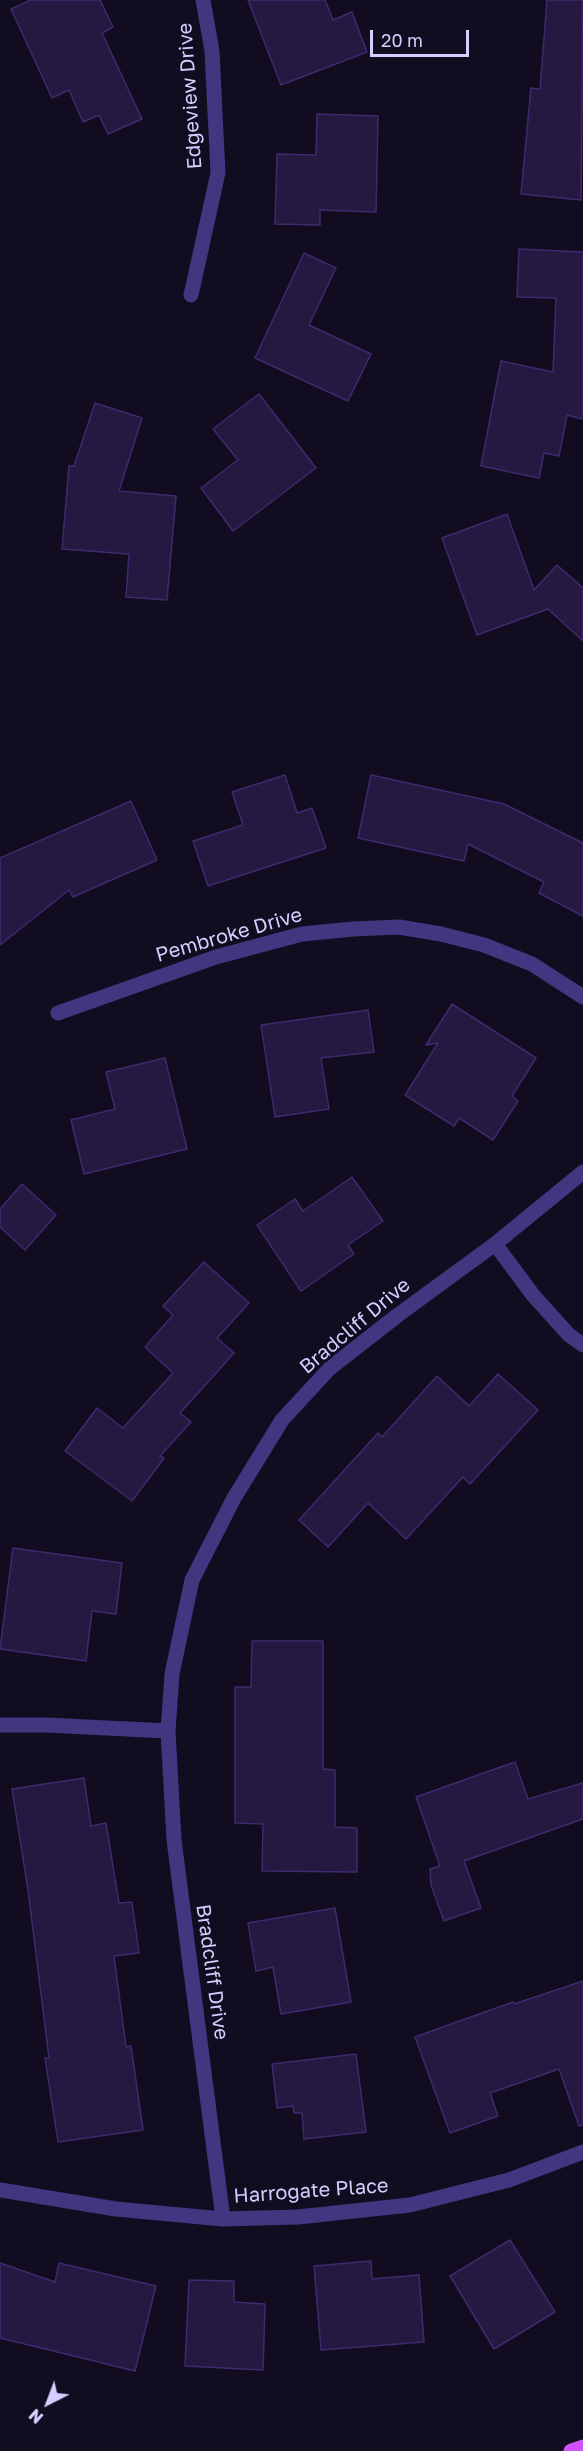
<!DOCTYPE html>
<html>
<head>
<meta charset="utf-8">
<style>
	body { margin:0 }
	#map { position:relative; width:583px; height:2451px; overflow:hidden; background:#120c20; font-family:"Golos Text",sans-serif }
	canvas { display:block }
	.north { position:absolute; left:18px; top:2373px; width:60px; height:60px; -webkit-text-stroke:4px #120c20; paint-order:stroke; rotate:222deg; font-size:16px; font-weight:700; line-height:24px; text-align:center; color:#d7ccff }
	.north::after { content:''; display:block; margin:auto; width:21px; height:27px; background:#d7ccff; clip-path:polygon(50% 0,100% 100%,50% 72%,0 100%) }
	.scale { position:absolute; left:370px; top:30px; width:99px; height:27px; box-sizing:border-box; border:3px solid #d7ccff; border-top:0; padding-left:8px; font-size:18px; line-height:21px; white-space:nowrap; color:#d7ccff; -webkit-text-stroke:4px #120c20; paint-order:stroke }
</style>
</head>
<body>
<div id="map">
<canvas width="583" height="2451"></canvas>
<div class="north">N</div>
<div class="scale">20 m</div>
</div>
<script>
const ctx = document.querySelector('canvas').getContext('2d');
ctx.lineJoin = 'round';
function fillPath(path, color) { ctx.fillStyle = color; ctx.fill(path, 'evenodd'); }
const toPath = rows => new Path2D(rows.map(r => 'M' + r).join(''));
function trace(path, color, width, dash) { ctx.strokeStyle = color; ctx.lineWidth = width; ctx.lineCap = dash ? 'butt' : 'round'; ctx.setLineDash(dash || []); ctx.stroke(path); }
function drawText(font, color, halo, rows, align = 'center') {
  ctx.font = font + ' "Golos Text",sans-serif'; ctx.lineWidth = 6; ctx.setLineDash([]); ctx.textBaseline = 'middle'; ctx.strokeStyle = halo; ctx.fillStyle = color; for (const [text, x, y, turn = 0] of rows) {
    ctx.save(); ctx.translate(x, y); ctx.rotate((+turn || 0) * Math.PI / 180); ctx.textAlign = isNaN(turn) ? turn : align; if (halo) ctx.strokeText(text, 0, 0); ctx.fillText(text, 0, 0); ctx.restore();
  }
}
const building = toPath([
	[31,0,100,0,113,27,102,33,142,119,108,134,99,115,83,122,69,90,52,98,11,9,31,0],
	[248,0,325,0,333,20,352,12,367,52,281,85,248,0],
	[547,0,583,0,581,200,521,194,531,88,540,89,547,0],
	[317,114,378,116,376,212,320,210,320,225,275,224,277,154,316,155,317,114],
	[519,249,583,252,583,419,567,415,559,456,544,453,539,478,481,466,501,361,553,372,556,298,517,297,519,249],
	[304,253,336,268,309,325,371,354,348,401,255,358,304,253],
	[259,394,316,468,233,531,201,488,238,460,213,429,259,394],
	[95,403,142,418,119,491,176,496,167,600,126,597,129,554,62,549,69,466,74,466,95,403],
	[507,514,534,590,557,565,583,588,583,641,548,609,477,635,442,538,507,514],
	[285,775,297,813,312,808,326,848,208,886,193,841,243,825,232,792,285,775],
	[371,775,504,804,583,843,583,916,539,893,544,882,468,844,464,861,358,838,371,775],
	[131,801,157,860,73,897,69,890,0,945,0,858,131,801],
	[452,1004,536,1058,512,1096,518,1101,493,1140,459,1118,454,1126,405,1095,438,1043,426,1045,452,1004],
	[368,1010,374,1052,321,1058,329,1109,275,1117,261,1025,368,1010],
	[165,1058,187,1149,84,1174,71,1120,115,1109,106,1072,165,1058],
	[352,1177,383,1221,348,1245,354,1254,301,1291,257,1225,295,1199,303,1211,352,1177],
	[22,1184,56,1215,25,1250,0,1227,0,1209,22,1184],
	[204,1262,249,1303,217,1338,234,1353,180,1413,191,1422,160,1456,164,1458,132,1501,65,1451,97,1408,123,1428,173,1373,145,1347,173,1315,163,1306,204,1262],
	[498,1374,538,1410,470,1484,463,1477,406,1539,368,1503,328,1547,299,1520,378,1433,382,1437,437,1376,469,1406,498,1374],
	[13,1548,122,1563,116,1614,92,1611,86,1661,0,1649,13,1548],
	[252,1641,323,1641,323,1769,335,1770,335,1827,357,1828,357,1872,262,1871,263,1824,235,1823,235,1687,251,1687,252,1641],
	[515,1762,528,1799,583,1783,583,1819,464,1861,481,1908,444,1921,431,1885,430,1869,440,1866,416,1797,515,1762],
	[84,1778,91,1826,106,1823,119,1903,132,1902,139,1953,114,1956,126,2047,131,2046,143,2130,58,2142,45,2058,49,2058,28,1890,12,1789,84,1778],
	[335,1908,351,2002,281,2014,273,1967,256,1971,248,1923,335,1908],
	[583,1981,583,2125,579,2126,559,2069,490,2093,498,2116,450,2133,415,2037,513,2002,514,2004,583,1981],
	[356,2054,366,2132,304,2139,302,2113,294,2113,293,2106,277,2108,272,2064,356,2054],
	[510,2240,555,2312,494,2349,450,2276,510,2240],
	[371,2261,372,2279,419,2275,424,2342,321,2350,314,2266,371,2261],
	[0,2263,55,2282,59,2263,156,2286,135,2371,0,2338,0,2263],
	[189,2280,234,2281,234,2302,265,2304,263,2370,185,2366,189,2280]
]);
fillPath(building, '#251841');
trace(building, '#3f2a6e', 1.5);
trace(toPath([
	[191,295,218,173,212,51,203,0],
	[58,1013,216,957,302,934,353,929,399,927,441,934,484,945,532,964,583,997],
	[495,1244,533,1295,569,1335,583,1345],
	[0,1725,46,1725,168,1731],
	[0,2190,116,2209,223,2219,298,2217,410,2205,509,2180,583,2152],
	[223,2219,174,1840,168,1731,172,1674,192,1580,234,1498,282,1420,330,1368,398,1315,495,1244,583,1172]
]), '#413780', 15);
trace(toPath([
	[571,2451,583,2447]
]), '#d153ff', 15);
drawText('20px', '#d7ccff', '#120c20', [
	["Edgeview Drive",190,96,-94],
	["Pembroke Drive",229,935,-16],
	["Bradcliff Drive",355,1326,-40],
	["Bradcliff Drive",212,1972,82],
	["Harrogate Place",311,2191,-4]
]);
</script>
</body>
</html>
